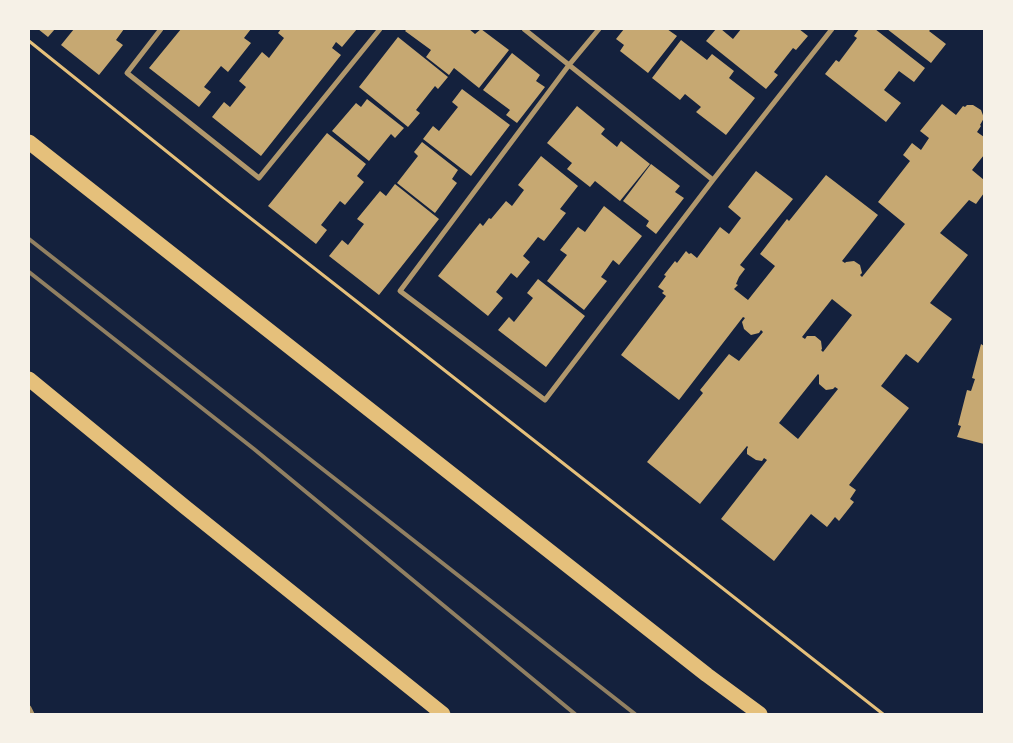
<!DOCTYPE html>
<html>
<head>
<meta charset="utf-8">
<style>
	body { margin:0 }
	#map { position:relative; width:1013px; height:743px; overflow:hidden; background:#14213d; font-family:"Source Sans 3",sans-serif }
	canvas { display:block }
	.frame { position:absolute; inset:0; border:30px solid #f6f1e7; pointer-events:none }
</style>
</head>
<body>
<div id="map">
<canvas width="1013" height="743"></canvas>
<div class="frame"></div>
</div>
<script>
const ctx = document.querySelector('canvas').getContext('2d');
ctx.lineJoin = 'round';
function fillPath(path, color) { ctx.fillStyle = color; ctx.fill(path, 'evenodd'); }
const toPath = rows => new Path2D(rows.map(r => 'M' + r).join(''));
function trace(path, color, width, dash) { ctx.strokeStyle = color; ctx.lineWidth = width; ctx.lineCap = dash ? 'butt' : 'round'; ctx.setLineDash(dash || []); ctx.stroke(path); }
fillPath(toPath([
	[38,29,55,29,48,37],
	[74,29,124,29,116,40,123,45,99,75,61,45],
	[181,29,251,29,244,38,251,43,228,72,221,66,204,87,211,92,199,107,149,68],
	[281,29,357,29,342,47,336,42,332,48,341,55,261,156,212,117,224,102,230,107,246,87,239,81,262,52,269,58,284,38,278,33],
	[407,29,469,29,475,34,481,29,509,50,479,88,454,68,449,75,426,57,431,50,405,31],
	[624,29,667,29,677,36,648,73,620,51,624,45,616,39],
	[716,29,721,29,733,39,741,29,799,29,808,36,796,50,793,48,774,72,778,75,766,89,706,41],
	[859,29,875,29,925,68,914,82,899,71,884,90,901,103,886,122,825,74,836,60,839,62,857,38,854,36],
	[887,29,931,29,929,31,946,44,931,63],
	[398,37,448,77,438,89,435,86,416,110,420,113,408,127,359,87],
	[681,40,707,60,712,54,734,71,729,78,755,98,726,135,696,112,701,107,685,94,680,100,652,78],
	[512,53,540,75,536,81,545,87,517,123,506,115,510,110,483,90],
	[462,89,510,125,471,176,423,139,433,126,439,131,458,107,452,102],
	[367,99,404,128,395,138,391,134,369,161,332,131,356,103,361,107],
	[942,104,956,115,963,106,965,107,967,105,973,105,981,110,984,118,980,125,981,126,977,132,984,137,984,155,972,170,984,180,984,193,976,204,969,200,940,233,968,255,930,303,952,319,918,363,906,354,881,386,909,408,849,485,856,490,850,499,854,502,839,521,835,517,827,527,811,514,774,561,721,519,767,460,764,458,762,461,756,460,747,454,747,449,748,447,747,446,700,504,647,462,703,393,700,390,729,354,739,361,763,332,761,330,759,333,751,335,744,329,742,322,745,318,743,317,679,400,621,355,666,296,662,293,664,291,658,287,666,276,664,275,675,261,677,263,686,251,689,254,691,253,697,258,720,227,729,234,741,218,728,207,756,171,793,199,740,265,745,269,739,277,736,284,738,285,734,289,748,300,775,266,760,254,787,219,789,221,826,175,878,215,842,261,845,263,846,262,854,261,860,265,862,273,860,275,862,277,905,224,878,202,910,161,903,155,912,143,921,150,929,138,920,131],
	[832,299,852,315,823,352,821,350,822,349,821,341,815,336,807,336,805,339,802,337],
	[818,374,819,375,819,384,826,390,833,389,835,387,838,389,798,439,779,423],
	[577,106,605,129,601,134,617,147,621,141,650,164,620,201,595,181,590,187,567,169,572,163,547,143],
	[327,133,366,164,357,176,364,182,345,205,340,201,321,225,327,230,316,244,268,206],
	[422,142,458,170,452,179,457,183,435,213,397,183,418,156,414,152],
	[541,156,578,186,560,209,566,213,544,241,538,237,523,256,530,262,517,278,511,273,496,292,503,298,488,316,438,276,480,223,483,226,489,218,491,219,506,201,512,206,524,190,518,185],
	[651,164,680,186,675,192,684,198,656,234,646,226,649,221,623,201],
	[395,184,439,219,379,295,329,256,342,240,348,245,364,224,357,219,380,191,386,196],
	[604,206,642,236,619,265,613,260,601,277,607,281,584,310,547,281,567,255,560,250,578,227,585,232],
	[538,279,585,316,546,367,498,330,509,317,514,322,533,298,527,293],
	[981,344,984,346,984,444,957,437,961,426,958,425,967,390,971,391,975,379,972,378]
]), '#c6a872');
trace(toPath([
	[29,41,226,199,883,714]
]), '#e5c07b', 3);
trace(toPath([
	[161,29,127,73,259,178,380,29],
	[524,29,713,180],
	[599,29,569,65,400,291,545,400,713,180,832,29],
	[29,708,32,714]
]), '#b1986c', 5);
trace(toPath([
	[29,142,707,675,760,714],
	[29,379,185,507,443,714]
]), '#e5c07b', 15);
trace(toPath([
	[29,239,635,714],
	[29,272,254,449,575,714]
]), '#918062', 4);
</script>
</body>
</html>
